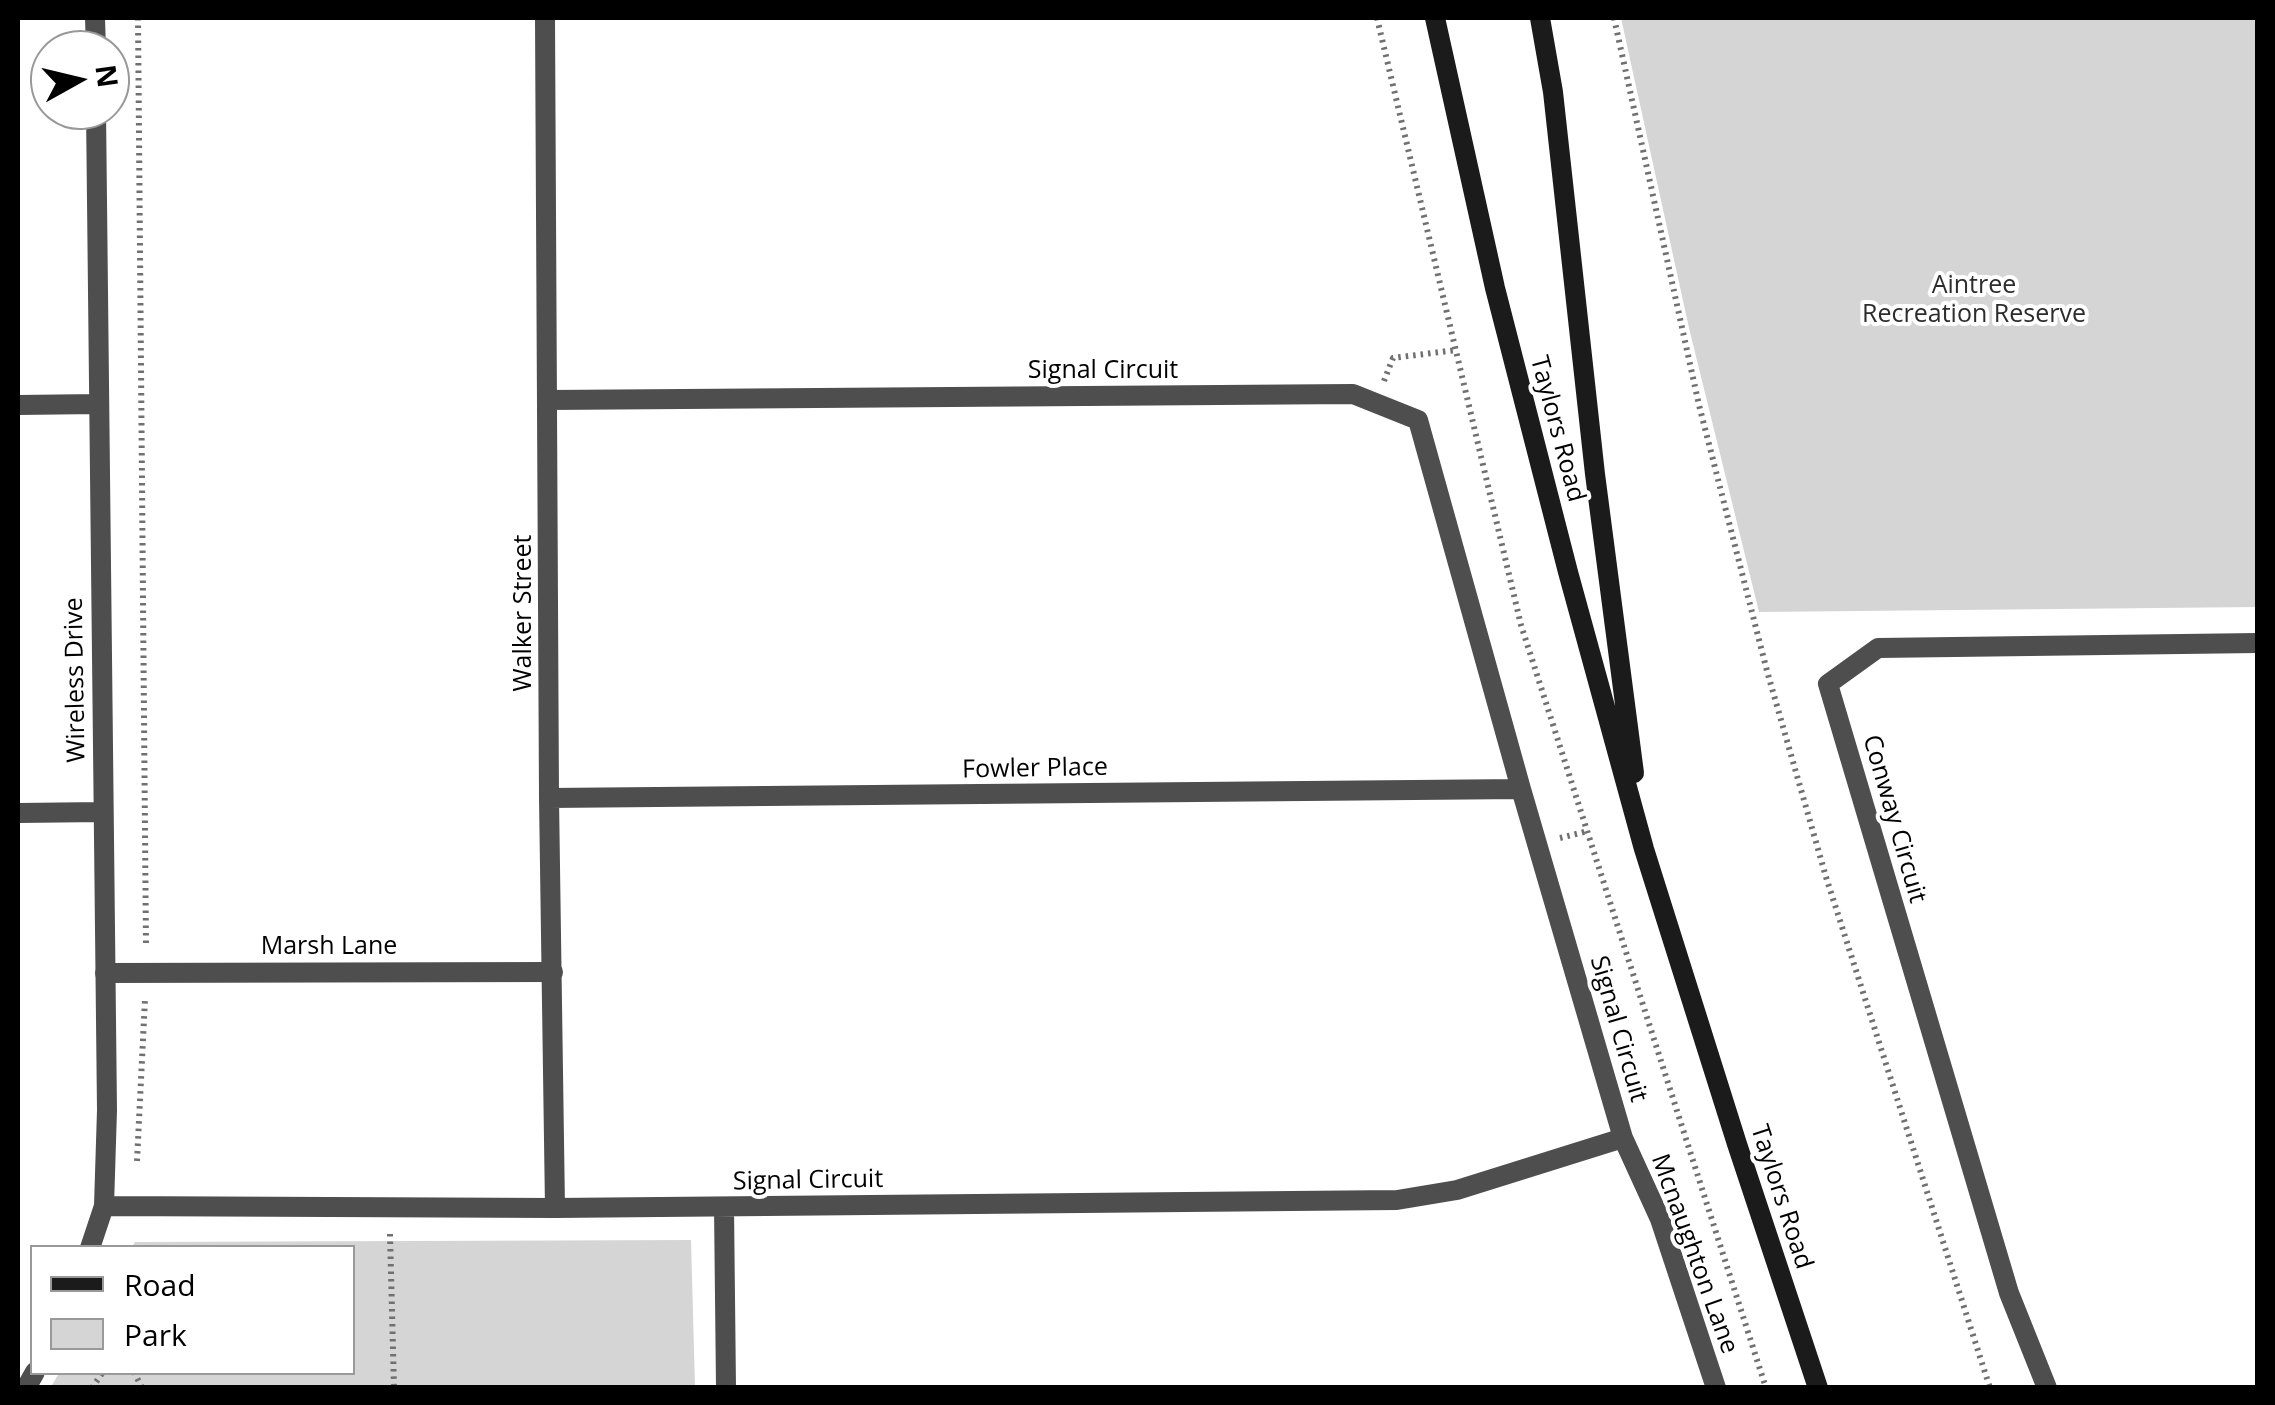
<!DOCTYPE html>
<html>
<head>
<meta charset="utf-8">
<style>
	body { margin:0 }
	#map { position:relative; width:2275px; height:1405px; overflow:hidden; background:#fff; font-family:"Open Sans",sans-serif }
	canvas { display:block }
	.frame { position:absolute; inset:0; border:20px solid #000; pointer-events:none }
	.legend { position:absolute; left:30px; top:1245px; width:325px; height:130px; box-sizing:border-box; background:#fff; border:2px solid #999; margin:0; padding:12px 18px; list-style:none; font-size:30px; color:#000 }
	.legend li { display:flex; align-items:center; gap:20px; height:50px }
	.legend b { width:50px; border:2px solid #999 }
	.north { position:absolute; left:30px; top:30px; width:100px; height:100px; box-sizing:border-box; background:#fff; border:2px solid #999; border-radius:50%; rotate:82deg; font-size:28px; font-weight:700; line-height:40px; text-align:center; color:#000 }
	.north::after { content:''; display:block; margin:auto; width:35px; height:45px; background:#000; clip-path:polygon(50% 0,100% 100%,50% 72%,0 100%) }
</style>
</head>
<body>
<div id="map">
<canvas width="2275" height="1405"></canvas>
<div class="frame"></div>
<ul class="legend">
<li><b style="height:12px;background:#1b1b1b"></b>Road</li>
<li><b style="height:28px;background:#d5d5d5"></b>Park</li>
</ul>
<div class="north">N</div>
</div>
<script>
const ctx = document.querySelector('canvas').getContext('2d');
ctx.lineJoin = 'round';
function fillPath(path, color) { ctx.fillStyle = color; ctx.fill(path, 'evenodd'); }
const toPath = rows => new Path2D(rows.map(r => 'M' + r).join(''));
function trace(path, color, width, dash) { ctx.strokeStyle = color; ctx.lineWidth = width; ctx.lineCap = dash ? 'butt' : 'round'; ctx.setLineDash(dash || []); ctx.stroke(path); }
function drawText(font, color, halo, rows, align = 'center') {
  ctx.font = font + ' "Open Sans",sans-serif'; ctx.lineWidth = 8; ctx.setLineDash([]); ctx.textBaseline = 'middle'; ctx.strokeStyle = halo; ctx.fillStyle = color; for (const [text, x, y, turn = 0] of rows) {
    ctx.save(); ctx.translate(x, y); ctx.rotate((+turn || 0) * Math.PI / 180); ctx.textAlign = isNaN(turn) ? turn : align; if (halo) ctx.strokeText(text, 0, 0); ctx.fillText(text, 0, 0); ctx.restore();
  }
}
fillPath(toPath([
	[1621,18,2257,18,2257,607,1759,612,1689,328],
	[691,1240,695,1387,51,1387,59,1373,352,1372,352,1248,132,1247,135,1242]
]), '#d5d5d5');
trace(toPath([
	[138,18,146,947],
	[1377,18,1521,625,1766,1388],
	[1614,18,1699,405,1767,671,1826,877,1990,1388],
	[1384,381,1393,358,1456,350],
	[1560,838,1588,831],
	[137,1161,145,999],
	[390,1234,394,1388],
	[134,1372,142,1388],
	[92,1388,103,1372]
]), '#707070', 6, [2.5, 5]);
trace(toPath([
	[105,973,553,972]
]), '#4e4e4e', 20);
trace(toPath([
	[95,18,96,50],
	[545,18,549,798,555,1208],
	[18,405,98,404],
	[549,798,1521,789],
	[18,813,102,812],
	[1623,1138,1660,1219,1716,1388],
	[104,1206,555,1208,1397,1200,1457,1190,1623,1138,1521,789,1418,420,1353,394,549,400],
	[724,1207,726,1388],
	[90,1248,104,1206,107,1110,96,110],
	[26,1388,35,1372],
	[2047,1388,2009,1293,1828,684,1878,648,2258,643]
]), '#4e4e4e', 20);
trace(toPath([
	[1435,18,1495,288,1568,572,1644,849,1737,1144,1818,1388],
	[1540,18,1553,92,1595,474,1634,773]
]), '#1b1b1b', 20);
drawText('25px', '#2c2c2c', '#fff', [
	["Aintree",1974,286],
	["Recreation Reserve",1974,315]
]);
drawText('25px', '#000', '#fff', [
	["Signal Circuit",1103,371],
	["Taylors Road",1557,429,75],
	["Walker Street",524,613,-90],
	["Wireless Drive",76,680,-91],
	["Fowler Place",1035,769,-1],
	["Conway Circuit",1894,819,74],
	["Marsh Lane",329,947],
	["Signal Circuit",1618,1029,74],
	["Signal Circuit",808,1181,-1],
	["Taylors Road",1781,1197,72],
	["Mcnaughton Lane",1694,1254,70]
]);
</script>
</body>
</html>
